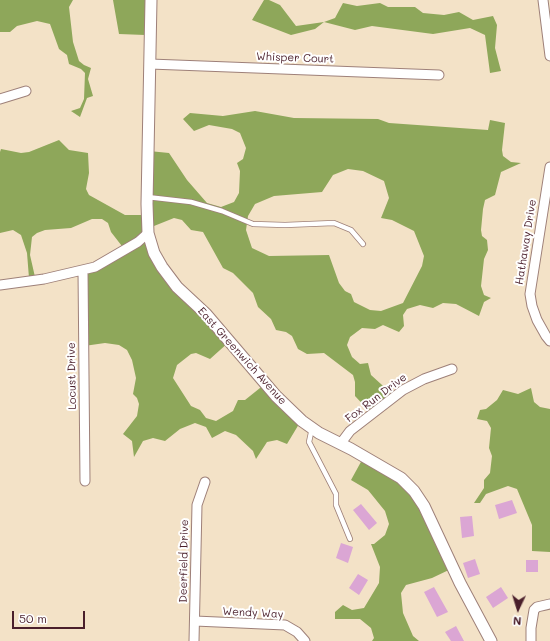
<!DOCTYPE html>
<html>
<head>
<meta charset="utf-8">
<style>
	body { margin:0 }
	#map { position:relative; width:550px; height:641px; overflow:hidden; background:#f3e2c7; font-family:Mali,sans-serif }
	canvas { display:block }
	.north { position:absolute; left:498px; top:589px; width:40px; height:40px; -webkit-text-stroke:3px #fff; paint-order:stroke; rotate:184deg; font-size:11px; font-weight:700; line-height:16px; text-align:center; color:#4a1f2b }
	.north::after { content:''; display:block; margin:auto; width:14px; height:18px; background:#4a1f2b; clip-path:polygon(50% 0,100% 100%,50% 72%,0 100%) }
	.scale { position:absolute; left:12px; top:611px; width:73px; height:18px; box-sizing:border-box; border:2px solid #4a1f2b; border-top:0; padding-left:5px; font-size:12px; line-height:14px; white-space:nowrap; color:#4a1f2b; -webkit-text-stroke:3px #fff; paint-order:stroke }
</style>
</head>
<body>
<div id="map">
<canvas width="550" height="641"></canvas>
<div class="north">N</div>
<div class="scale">50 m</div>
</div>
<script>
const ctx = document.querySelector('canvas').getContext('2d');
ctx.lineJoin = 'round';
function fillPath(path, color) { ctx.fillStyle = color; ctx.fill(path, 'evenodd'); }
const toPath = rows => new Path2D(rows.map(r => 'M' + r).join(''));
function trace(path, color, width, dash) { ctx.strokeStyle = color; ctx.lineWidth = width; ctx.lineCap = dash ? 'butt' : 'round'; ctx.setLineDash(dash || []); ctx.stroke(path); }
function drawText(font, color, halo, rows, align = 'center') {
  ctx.font = font + ' Mali,sans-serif'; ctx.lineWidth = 4; ctx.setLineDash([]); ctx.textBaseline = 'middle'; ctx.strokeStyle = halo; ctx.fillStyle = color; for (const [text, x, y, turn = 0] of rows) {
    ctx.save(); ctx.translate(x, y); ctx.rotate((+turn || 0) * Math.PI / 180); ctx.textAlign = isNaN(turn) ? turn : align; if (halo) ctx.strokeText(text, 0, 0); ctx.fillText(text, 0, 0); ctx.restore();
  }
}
fillPath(toPath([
	[0,0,73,0,69,7,73,42,79,61,84,65,91,68,88,79,93,96,87,98,80,117,71,111,80,108,84,99,85,73,81,69,69,64,67,55,59,49,50,24,37,21,17,26,10,32,0,32],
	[113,0,152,0,145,35,119,34],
	[264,0,269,0,280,5,296,26,324,22,335,18,343,3,357,6,380,3,388,7,415,7,423,13,444,15,459,12,473,20,493,16,497,25,495,48,501,71,490,73,485,35,470,28,433,34,372,26,355,30,324,22,315,29,291,35,252,20],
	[255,111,294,118,378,119,389,123,488,130,490,120,505,123,502,150,503,156,511,162,521,163,501,172,495,195,485,200,483,209,481,230,482,236,487,240,488,250,484,259,481,286,484,295,491,298,484,302,479,316,456,304,443,303,433,308,420,305,407,309,403,315,404,326,399,332,383,325,375,329,362,328,350,337,347,345,352,357,360,364,368,363,371,375,392,394,371,413,355,396,355,382,353,375,324,353,307,354,298,349,292,336,286,332,276,330,271,319,258,307,253,293,233,273,223,268,203,232,191,230,182,220,174,218,149,228,154,255,229,342,210,359,196,353,191,354,177,365,173,378,191,406,200,410,206,418,216,421,233,411,238,400,245,400,265,384,302,419,287,444,277,440,267,442,256,459,253,451,236,435,225,431,212,438,206,427,195,423,180,429,165,441,153,438,143,441,134,457,132,441,123,434,137,416,139,404,137,398,133,394,136,378,132,360,127,350,119,345,105,343,84,346,83,273,125,250,111,232,108,223,102,219,92,219,71,228,45,230,37,233,32,237,30,255,35,277,29,278,27,253,21,235,13,230,0,233,0,152,1,149,21,153,29,152,59,140,69,150,88,153,89,173,86,189,89,195,125,215,147,215,149,151,169,153,187,180,207,203,221,207,234,202,239,193,240,171,237,163,243,159,246,148,240,133,232,129,209,125,194,131,183,119,190,113,223,116],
	[348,169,363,171,384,181,389,198,381,218,392,220,414,231,424,256,422,266,403,303,381,311,370,310,354,302,351,294,345,291,339,283,329,255,269,256,252,248,246,230,248,216,255,204,274,196,322,192,333,175],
	[531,388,534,402,540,407,550,409,550,552,532,551,532,525,517,489,508,486,486,494,480,503,474,503,484,488,484,480,490,473,492,456,489,448,491,428,487,421,477,419,480,410,486,409,497,400,503,390,518,394],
	[362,460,414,491,453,568,432,578,406,585,401,593,403,613,413,636,419,641,372,641,374,638,371,628,360,619,335,619,335,612,343,605,352,610,364,608,379,583,380,567,371,544,374,544,385,535,389,524,385,511,368,490,351,480]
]), '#8ea75a');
fillPath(toPath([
	[512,500,517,513,499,519,495,505],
	[361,504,377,523,369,530,353,510],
	[472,516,474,536,462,538,460,517],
	[341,543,353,547,348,563,336,558],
	[475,559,480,574,468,578,463,563],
	[526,560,538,560,538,572,526,572],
	[358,574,368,580,359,595,349,588],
	[434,587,448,612,437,617,424,592],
	[501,587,508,598,493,608,486,597],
	[456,626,464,641,451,641,445,632]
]), '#dba6d4');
const service = toPath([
	[147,197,191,202,222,211,253,224,285,225,334,223,351,230,363,244],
	[312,428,309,442,336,494,336,505,350,539]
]);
const minor = toPath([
	[543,0,550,56],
	[150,64,439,75],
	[0,99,26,91],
	[550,167,530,294,532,306,537,320,546,336,550,341],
	[83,271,85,481],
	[0,285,44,279,95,267,138,242,148,233],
	[341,443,350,431,403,390,424,379,452,369],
	[195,621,285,625,297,632,305,641],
	[194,641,197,505,205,482],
	[531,641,531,628,534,610,537,607,550,604]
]);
const tertiary = toPath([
	[151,0,147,204,148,233,154,253,162,267,177,287,206,314,276,396,302,421,319,433,351,449,401,478,414,491,424,506,460,583,491,641]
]);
trace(service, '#9e8079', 6);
trace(minor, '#9e8079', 11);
trace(tertiary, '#9e8079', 13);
trace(service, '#fff', 4.5);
trace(minor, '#fff', 9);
trace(tertiary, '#fff', 11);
drawText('11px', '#4a1f2b', '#fff', [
	["Whisper Court",295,58,2],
	["Hathaway Drive",526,242,-81],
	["East Greenwich Avenue",242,356,48],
	["Locust Drive",72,376,-91],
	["Fox Run Drive",376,398,-37],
	["Deerfield Drive",184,561,-89],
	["Wendy Way",253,613,3]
]);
</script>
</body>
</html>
